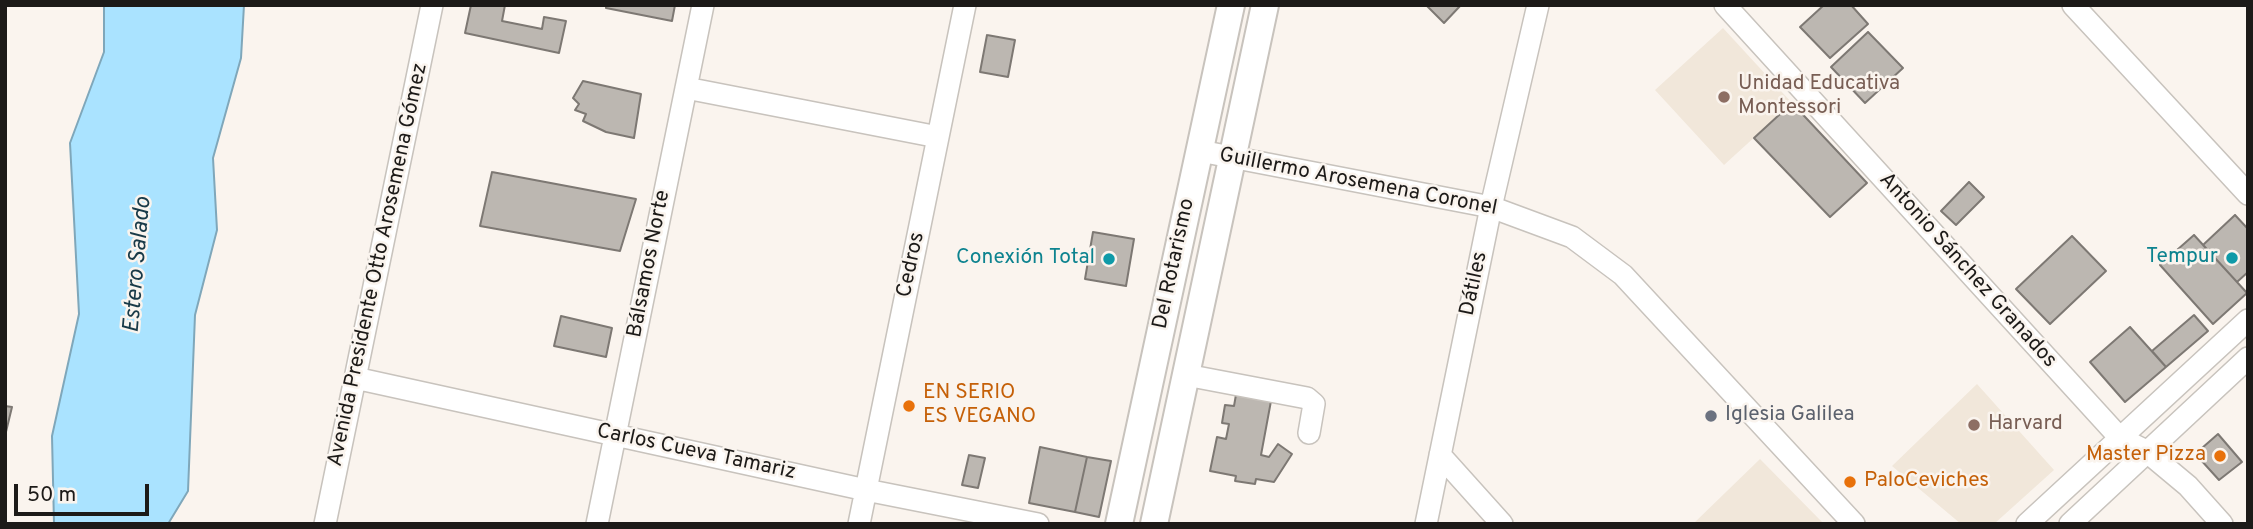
<!DOCTYPE html>
<html>
<head>
<meta charset="utf-8">
<style>
	body { margin:0 }
	#map { position:relative; width:2253px; height:529px; overflow:hidden; background:#faf4ee; font-family:Overpass,sans-serif }
	canvas { display:block }
	.frame { position:absolute; inset:0; border:7px solid #1c1a18; pointer-events:none }
	.scale { position:absolute; left:14px; top:484px; width:135px; height:32px; box-sizing:border-box; border:4px solid #1c1a18; border-top:0; padding-left:9px; font-size:21px; line-height:24px; white-space:nowrap; color:#1c1a18; -webkit-text-stroke:5px #faf4ee; paint-order:stroke }
</style>
</head>
<body>
<div id="map">
<canvas width="2253" height="529"></canvas>
<div class="frame"></div>
<div class="scale">50 m</div>
</div>
<script>
const ctx = document.querySelector('canvas').getContext('2d');
ctx.lineJoin = 'round';
function fillPath(path, color) { ctx.fillStyle = color; ctx.fill(path, 'evenodd'); }
const toPath = rows => new Path2D(rows.map(r => 'M' + r).join(''));
function trace(path, color, width, dash) { ctx.strokeStyle = color; ctx.lineWidth = width; ctx.lineCap = dash ? 'butt' : 'round'; ctx.setLineDash(dash || []); ctx.stroke(path); }
function drawText(font, color, halo, rows, align = 'center') {
  ctx.font = font + ' Overpass,sans-serif'; ctx.lineWidth = 5; ctx.setLineDash([]); ctx.textBaseline = 'middle'; ctx.strokeStyle = halo; ctx.fillStyle = color; for (const [text, x, y, turn = 0] of rows) {
    ctx.save(); ctx.translate(x, y); ctx.rotate((+turn || 0) * Math.PI / 180); ctx.textAlign = isNaN(turn) ? turn : align; if (halo) ctx.strokeText(text, 0, 0); ctx.fillText(text, 0, 0); ctx.restore();
  }
}
fillPath(toPath([
	[1723,28,1792,103,1724,165,1655,90],
	[1977,384,2054,470,1994,524,1961,524,1892,466],
	[1760,459,1824,524,1693,524]
]), '#f1e7da');
const water = toPath([
	[104,5,244,5,241,58,213,158,217,230,195,315,188,491,168,524,54,524,52,436,79,314,70,143,104,52,104,5]
]);
fillPath(water, '#aae3ff');
trace(water, '#7fa7ba', 2);
const building = toPath([
	[471,5,505,5,502,21,542,29,544,17,566,21,559,53,465,33,471,5],
	[606,5,675,5,672,21,606,8,606,5],
	[1426,5,1461,5,1444,23,1426,5],
	[1824,5,1851,5,1868,24,1830,58,1800,27,1824,5],
	[1868,32,1903,68,1865,103,1831,67,1868,32],
	[987,35,1015,40,1008,77,980,72,987,35],
	[583,81,641,94,634,138,606,132,583,121,586,114,575,110,579,104,573,98,583,81],
	[1792,103,1867,183,1830,217,1754,138,1792,103],
	[492,172,636,199,620,251,480,226,492,172],
	[1969,182,1984,197,1956,225,1941,211,1969,182],
	[2235,215,2248,229,2248,272,2237,282,2203,245,2235,215],
	[1093,232,1134,239,1126,286,1085,279,1093,232],
	[2194,235,2247,293,2213,324,2160,265,2194,235],
	[2072,236,2106,271,2050,324,2016,289,2072,236],
	[2194,315,2208,331,2166,367,2152,351,2194,315],
	[561,316,612,328,606,357,554,346,561,316],
	[2130,327,2166,367,2125,402,2090,362,2130,327],
	[1237,389,1271,401,1261,455,1269,457,1278,444,1292,454,1274,482,1256,479,1255,484,1235,481,1236,476,1210,471,1217,437,1226,439,1229,424,1222,423,1225,405,1234,406,1237,389],
	[5,406,12,407,5,436,5,406],
	[2218,434,2242,462,2219,480,2200,459,2206,454,2202,448,2218,434],
	[1040,447,1087,457,1075,512,1029,503,1040,447],
	[969,455,985,458,978,488,962,485,969,455],
	[1087,457,1111,461,1099,517,1075,512,1087,457]
]);
fillPath(building, '#bcb7b1');
trace(building, '#7d7873', 2);
const minor = toPath([
	[1725,5,2120,438,2146,451,2188,486,2222,524],
	[2073,5,2248,194],
	[686,88,938,137],
	[1200,151,1491,207,1572,237,1623,275,1854,524],
	[1186,375,1307,398,1314,404,1309,433],
	[355,378,866,490,1038,524],
	[1440,455,1502,524],
	[325,524,432,5],
	[597,524,703,5],
	[859,524,965,5],
	[1426,524,1491,207,1538,5],
	[2027,524,2248,320],
	[2070,524,2248,358]
]);
const major = toPath([
	[1119,524,1231,5],
	[1154,524,1265,5]
]);
trace(minor, '#c8c3bd', 24);
trace(major, '#c8c3bd', 30);
trace(minor, '#fff', 21);
trace(major, '#fff', 26);
for (const [x, y, r, color] of [
	[1724,97,7,"#8d6e63"],
	[2232,258,7,"#0f9aa8"],
	[1109,259,7,"#0f9aa8"],
	[909,406,7,"#e8710a"],
	[1711,416,7,"#6b7280"],
	[1974,425,7,"#8d6e63"],
	[2220,456,7,"#e8710a"],
	[1850,482,7,"#e8710a"]
]) { const dot = new Path2D(); dot.arc(x, y, r, 0, 2 * Math.PI); ctx.fillStyle = color; ctx.fill(dot); trace(dot, '#faf4ee', 2.5); }
drawText('21px', '#785e54', '#faf4ee', [
	["Unidad Educativa",1738,85],
	["Montessori",1738,109],
	["Harvard",1988,425]
], 'left');
drawText('21px', '#1c1a18', '#faf4ee', [
	["Guillermo Arosemena Coronel",1358,183,11],
	["Bálsamos Norte",650,264,-79],
	["Del Rotarismo",1175,264,-78],
	["Avenida Presidente Otto Arosemena Gómez",379,265,-78],
	["Cedros",912,265,-78],
	["Antonio Sánchez Granados",1967,271,48],
	["Dátiles",1475,284,-78],
	["Carlos Cueva Tamariz",696,453,12]
]);
drawText('21px', '#0d838f', '#faf4ee', [
	["Tempur",2218,258],
	["Conexión Total",1095,259]
], 'right');
drawText('21px', '#c56008', '#faf4ee', [
	["EN SERIO",923,394],
	["ES VEGANO",923,418],
	["Master Pizza",2206,456,"right"],
	["PaloCeviches",1864,482]
], 'left');
drawText('21px', '#5b616d', '#faf4ee', [
	["Iglesia Galilea",1725,416]
], 'left');
drawText('italic 23px', '#183a48', '#faf4ee', [
	["Estero Salado",139,265,-85]
]);
</script>
</body>
</html>
